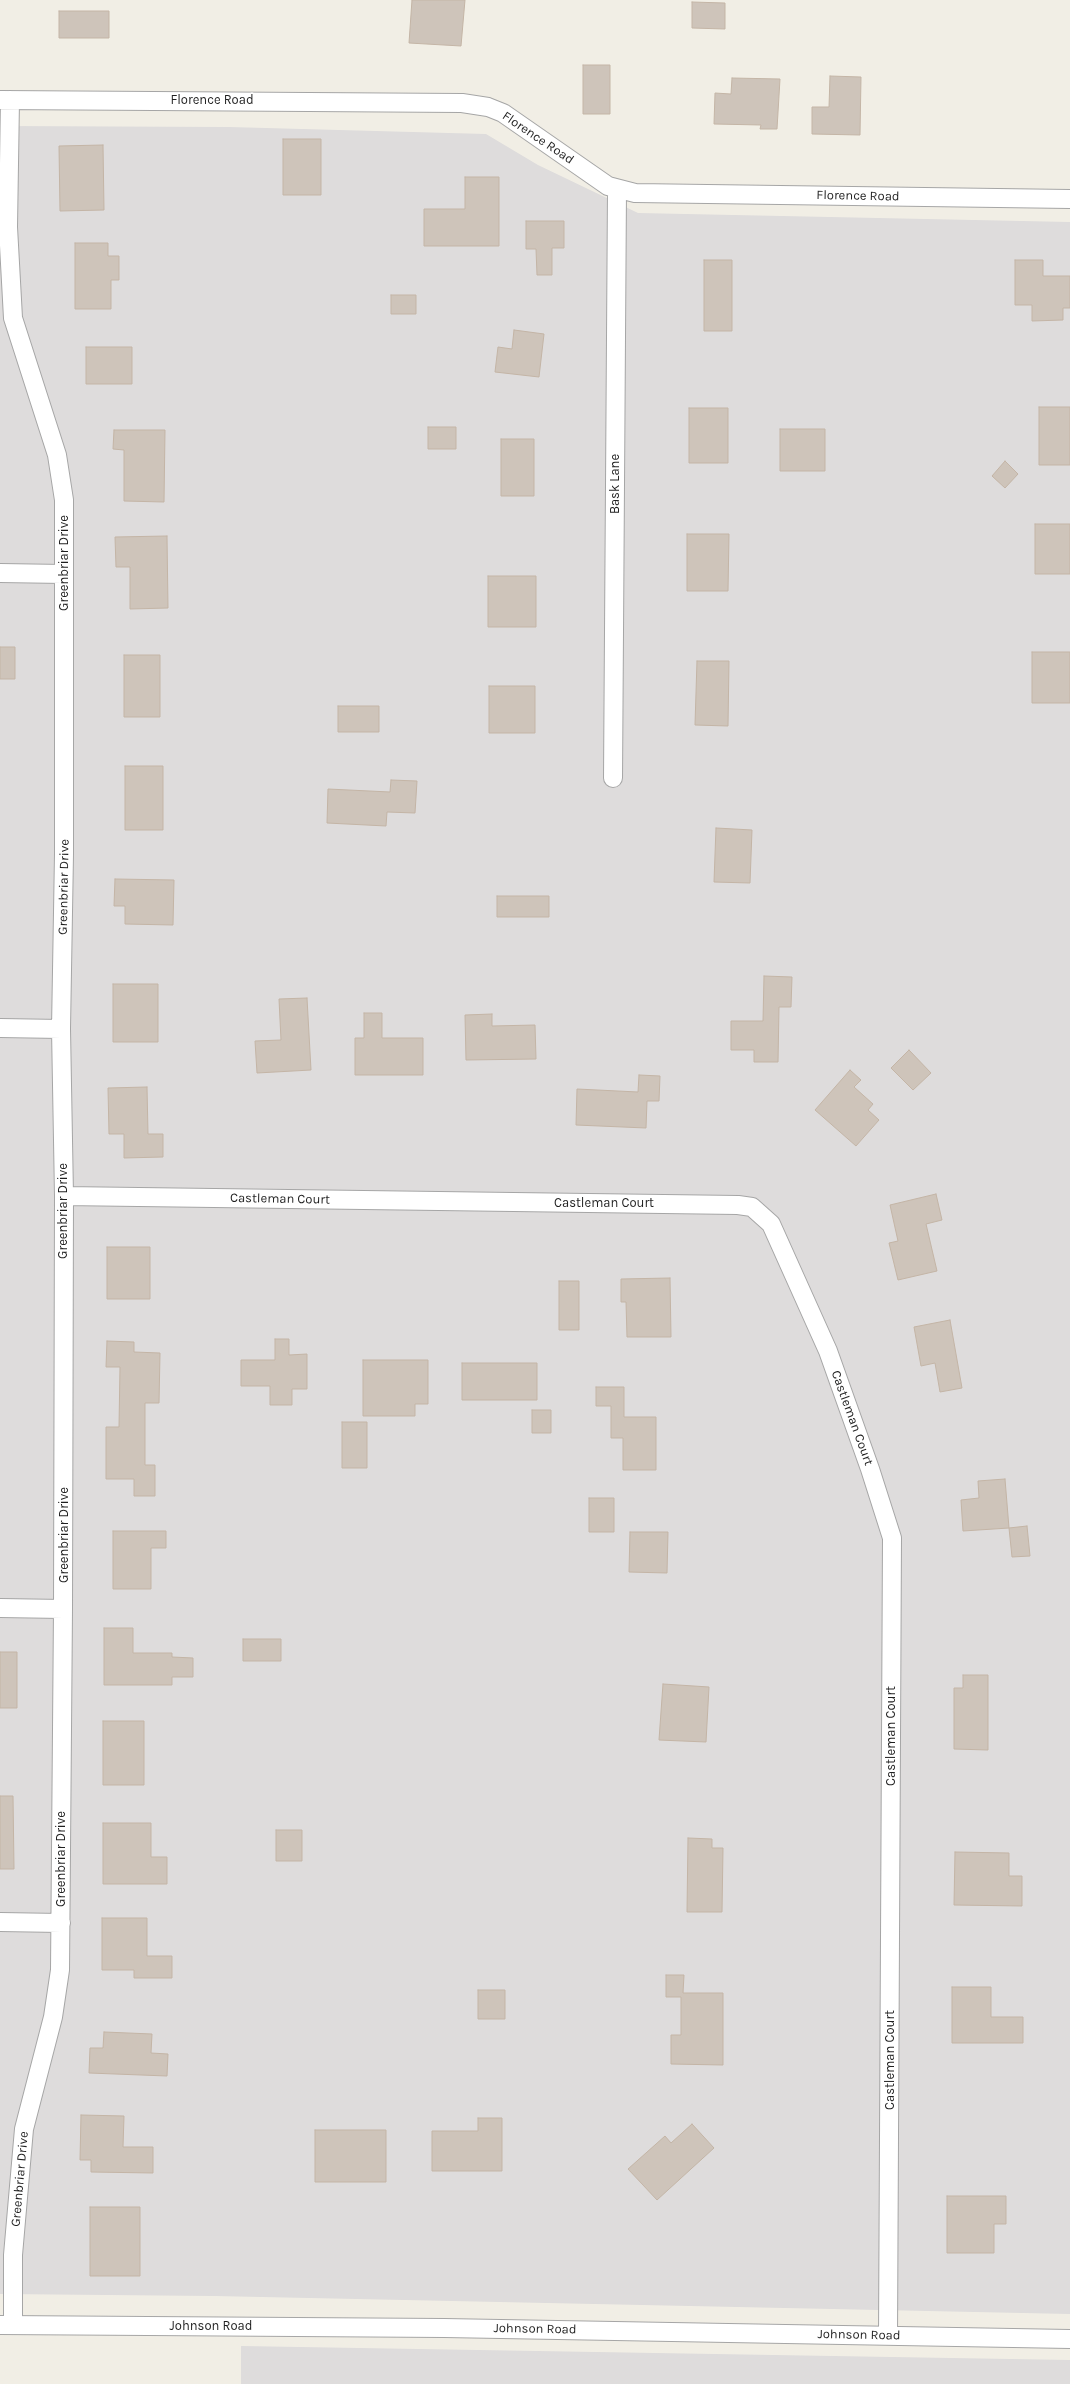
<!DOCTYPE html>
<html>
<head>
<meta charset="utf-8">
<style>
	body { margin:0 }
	canvas { display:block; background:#f1eee5 }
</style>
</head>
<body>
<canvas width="1070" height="2384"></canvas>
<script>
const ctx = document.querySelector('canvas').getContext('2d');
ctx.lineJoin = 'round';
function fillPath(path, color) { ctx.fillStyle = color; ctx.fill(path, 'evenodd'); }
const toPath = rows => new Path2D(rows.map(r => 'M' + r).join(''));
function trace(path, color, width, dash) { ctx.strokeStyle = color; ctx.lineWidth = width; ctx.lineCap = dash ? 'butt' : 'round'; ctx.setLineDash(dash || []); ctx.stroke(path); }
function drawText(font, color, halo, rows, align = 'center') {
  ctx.font = font + ' Karla,sans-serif'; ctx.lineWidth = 3; ctx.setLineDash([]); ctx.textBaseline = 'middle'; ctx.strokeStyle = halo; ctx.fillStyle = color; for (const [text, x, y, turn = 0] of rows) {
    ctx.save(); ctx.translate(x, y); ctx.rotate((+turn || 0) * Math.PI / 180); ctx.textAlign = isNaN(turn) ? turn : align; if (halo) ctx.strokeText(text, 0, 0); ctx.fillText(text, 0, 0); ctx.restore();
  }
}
fillPath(toPath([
	[0,126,229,127,486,134,538,165,638,213,1070,222,1070,2314,214,2296,0,2294],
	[241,2346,1070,2360,1070,2384,241,2384]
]), '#dedcdc');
const building = toPath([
	[412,0,465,0,461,46,409,43,412,0],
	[692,2,725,3,725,29,692,28,692,2],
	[59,11,109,11,109,38,59,38,59,11],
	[583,65,610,65,610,114,583,114,583,65],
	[830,76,861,77,860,135,812,134,812,107,829,107,830,76],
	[732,78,780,79,777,129,760,129,761,125,714,124,715,93,731,94,732,78],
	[283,139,321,139,321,195,283,195,283,139],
	[103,145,104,210,60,211,59,146,103,145],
	[465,177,499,177,499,246,424,246,424,209,465,209,465,177],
	[526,221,564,221,564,248,552,248,552,275,537,275,536,249,526,249,526,221],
	[75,243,108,243,108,256,119,256,119,280,111,280,111,309,75,309,75,243],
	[704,260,732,260,732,331,704,331,704,260],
	[1015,260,1043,260,1043,276,1070,276,1070,308,1063,308,1063,320,1032,321,1032,305,1015,305,1015,260],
	[391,295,416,295,416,314,391,314,391,295],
	[514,330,544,334,539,377,495,372,498,347,512,349,514,330],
	[86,347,132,347,132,384,86,384,86,347],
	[1039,407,1070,407,1070,465,1039,465,1039,407],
	[689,408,728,408,728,463,689,463,689,408],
	[428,427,456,427,456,449,428,449,428,427],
	[780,429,825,429,825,471,780,471,780,429],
	[114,430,165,430,164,502,124,501,124,450,113,449,114,430],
	[501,439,534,439,534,496,501,496,501,439],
	[1005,461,1018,474,1005,488,992,476,1005,461],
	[1035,524,1070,524,1070,574,1035,574,1035,524],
	[687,534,729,534,728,591,687,591,687,534],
	[167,536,168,608,130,609,130,567,116,567,115,537,167,536],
	[488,576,536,576,536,627,488,627,488,576],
	[0,647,15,647,15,679,0,679,0,647],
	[1032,652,1070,652,1070,703,1032,703,1032,652],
	[124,655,160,655,160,717,124,717,124,655],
	[697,661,729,661,728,726,695,725,697,661],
	[489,686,535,686,535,733,489,733,489,686],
	[338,706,379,706,379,732,338,732,338,706],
	[125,766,163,766,163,830,125,830,125,766],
	[391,780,417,781,415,813,387,812,386,826,327,823,328,789,390,792,391,780],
	[716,828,752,830,750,883,714,882,716,828],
	[115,879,174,880,173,925,125,924,125,906,114,906,115,879],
	[497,896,549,896,549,917,497,917,497,896],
	[764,976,792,977,791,1007,779,1007,778,1062,754,1062,754,1050,731,1050,731,1021,763,1021,764,976],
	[113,984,158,984,158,1042,113,1042,113,984],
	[307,998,311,1070,257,1073,255,1041,281,1040,279,999,307,998],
	[364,1013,382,1013,382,1038,423,1038,423,1075,355,1075,355,1038,364,1038,364,1013],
	[492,1014,492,1026,535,1025,536,1059,466,1060,465,1015,492,1014],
	[909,1050,931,1073,913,1090,891,1068,909,1050],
	[850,1070,861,1080,854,1087,873,1104,868,1110,879,1120,856,1146,815,1110,850,1070],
	[639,1075,660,1076,659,1101,647,1101,646,1128,576,1125,577,1089,638,1092,639,1075],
	[147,1087,148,1134,163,1134,163,1157,124,1158,124,1134,109,1134,108,1088,147,1087],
	[936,1194,942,1220,926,1224,937,1271,898,1280,889,1243,898,1241,890,1205,936,1194],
	[107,1247,150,1247,150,1299,107,1299,107,1247],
	[670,1278,671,1337,627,1337,626,1302,621,1302,621,1279,670,1278],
	[559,1281,579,1281,579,1330,559,1330,559,1281],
	[950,1320,962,1388,940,1392,935,1363,921,1366,914,1327,950,1320],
	[275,1339,289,1339,289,1355,307,1354,307,1389,292,1389,292,1405,270,1405,270,1386,241,1386,241,1360,275,1360,275,1339],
	[107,1341,134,1342,134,1352,160,1353,159,1403,145,1403,145,1465,155,1465,155,1496,134,1496,134,1479,106,1479,106,1427,119,1427,120,1367,106,1367,107,1341],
	[363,1360,428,1360,428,1404,415,1404,415,1416,363,1416,363,1360],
	[462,1363,537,1363,537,1400,462,1400,462,1363],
	[596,1387,624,1387,624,1417,656,1417,656,1470,623,1470,623,1438,611,1438,611,1406,596,1406,596,1387],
	[532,1410,551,1410,551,1433,532,1433,532,1410],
	[342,1422,367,1422,367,1468,342,1468,342,1422],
	[1005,1479,1009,1528,963,1531,961,1500,979,1498,978,1481,1005,1479],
	[589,1498,614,1498,614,1532,589,1532,589,1498],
	[1027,1526,1030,1556,1012,1557,1009,1528,1027,1526],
	[113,1531,166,1531,166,1548,151,1548,151,1589,113,1589,113,1531],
	[630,1532,668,1532,667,1573,629,1572,630,1532],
	[104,1628,133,1628,133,1653,172,1653,172,1657,193,1658,193,1677,172,1677,172,1685,104,1685,104,1628],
	[243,1639,281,1639,281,1661,243,1661,243,1639],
	[0,1652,17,1652,17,1708,0,1708,0,1652],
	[963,1675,988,1675,988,1750,954,1749,954,1688,963,1688,963,1675],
	[663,1684,709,1687,706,1742,659,1740,663,1684],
	[103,1721,144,1721,144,1785,103,1785,103,1721],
	[0,1796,13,1796,14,1869,0,1869,0,1796],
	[103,1823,151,1823,151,1857,167,1857,167,1884,103,1884,103,1823],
	[276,1830,302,1830,302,1861,276,1861,276,1830],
	[688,1838,712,1839,712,1848,723,1848,722,1912,687,1912,688,1838],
	[955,1852,1009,1853,1009,1876,1022,1876,1022,1906,954,1905,955,1852],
	[102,1918,147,1918,147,1956,172,1956,172,1978,134,1978,134,1970,102,1970,102,1918],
	[666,1975,684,1975,683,1993,723,1993,723,2065,671,2064,671,2035,681,2035,681,1997,666,1997,666,1975],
	[952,1987,991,1987,991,2017,1023,2017,1023,2043,952,2043,952,1987],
	[478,1990,505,1990,505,2019,478,2019,478,1990],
	[104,2032,152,2034,151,2053,168,2054,167,2076,89,2073,90,2048,103,2048,104,2032],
	[81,2115,124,2116,123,2147,153,2147,153,2173,91,2172,91,2160,80,2160,81,2115],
	[478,2118,502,2118,502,2171,432,2171,432,2131,478,2131,478,2118],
	[692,2124,714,2148,657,2200,628,2169,665,2136,671,2143,692,2124],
	[315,2130,386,2130,386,2182,315,2182,315,2130],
	[947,2196,1006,2196,1006,2224,994,2224,994,2253,947,2253,947,2196],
	[90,2207,140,2207,140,2276,90,2276,90,2207]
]);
fillPath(building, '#cec4ba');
trace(building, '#c4b5a6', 1);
const minor = toPath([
	[0,100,462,103,488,107,503,113,608,186,635,193,1070,199],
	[10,100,8,227,13,318,57,455,64,500,64,854,61,1029,64,1196,63,1609,60,1970,53,2017,24,2129,13,2255,13,2325],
	[0,573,64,574],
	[613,778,617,190],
	[0,1028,61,1029],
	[64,1196,738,1205,752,1207,771,1224,828,1351,870,1469,892,1538,888,2336],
	[0,1608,63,1609],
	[0,1922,61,1923],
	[0,2325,444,2328,1070,2339]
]);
trace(minor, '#a6a6a6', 20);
trace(minor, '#fff', 18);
drawText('13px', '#1f1f1f', '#fff', [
	["Florence Road",212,100],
	["Florence Road",538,138,34],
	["Florence Road",858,196,1],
	["Bask Lane",615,484,-90],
	["Greenbriar Drive",64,563,-90],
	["Greenbriar Drive",64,887,-89],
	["Castleman Court",280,1199,1],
	["Castleman Court",604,1203],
	["Greenbriar Drive",63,1211,-90],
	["Castleman Court",852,1418,70],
	["Greenbriar Drive",64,1535,-90],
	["Castleman Court",891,1736,-90],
	["Greenbriar Drive",61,1859,-90],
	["Castleman Court",890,2060,-90],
	["Greenbriar Drive",20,2179,-85],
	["Johnson Road",211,2326],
	["Johnson Road",535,2329,1],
	["Johnson Road",859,2335,1]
]);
</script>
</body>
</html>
